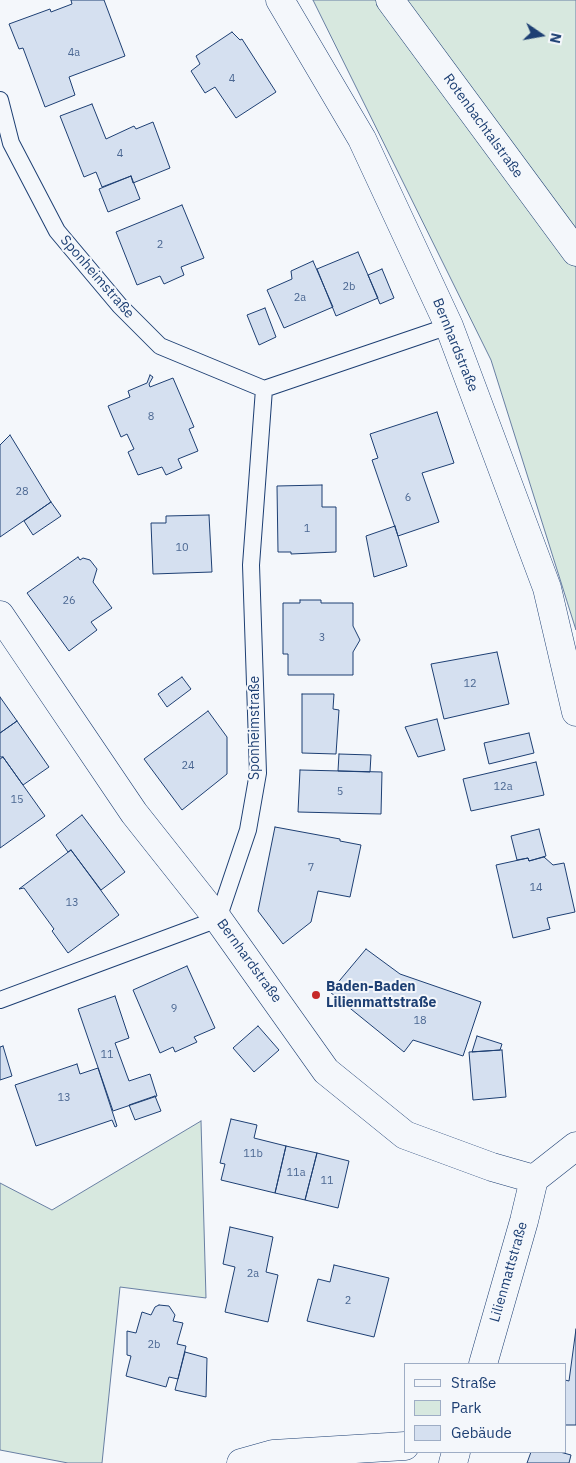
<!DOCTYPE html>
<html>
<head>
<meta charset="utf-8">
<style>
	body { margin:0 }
	#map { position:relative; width:576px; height:1463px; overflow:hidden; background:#f4f7fb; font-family:"IBM Plex Sans",sans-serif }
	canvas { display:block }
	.legend { position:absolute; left:404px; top:1363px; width:162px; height:90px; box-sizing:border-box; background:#f4f7fb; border:1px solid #9eadc5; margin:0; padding:6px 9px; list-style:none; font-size:15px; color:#1d3f73 }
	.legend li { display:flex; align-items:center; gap:10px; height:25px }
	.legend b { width:25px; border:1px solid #9eadc5 }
	.north { position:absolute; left:516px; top:10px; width:50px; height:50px; -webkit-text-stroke:4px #f4f7fb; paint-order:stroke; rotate:102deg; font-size:14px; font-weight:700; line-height:20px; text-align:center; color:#1d3f73 }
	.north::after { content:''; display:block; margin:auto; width:18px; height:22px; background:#1d3f73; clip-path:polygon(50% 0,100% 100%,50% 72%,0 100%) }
</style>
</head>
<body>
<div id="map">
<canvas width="576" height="1463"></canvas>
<ul class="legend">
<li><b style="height:6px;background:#f4f7fb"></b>Straße</li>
<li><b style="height:14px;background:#d7e8df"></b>Park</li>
<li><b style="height:14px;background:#d5e0f0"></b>Gebäude</li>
</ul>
<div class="north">N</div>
</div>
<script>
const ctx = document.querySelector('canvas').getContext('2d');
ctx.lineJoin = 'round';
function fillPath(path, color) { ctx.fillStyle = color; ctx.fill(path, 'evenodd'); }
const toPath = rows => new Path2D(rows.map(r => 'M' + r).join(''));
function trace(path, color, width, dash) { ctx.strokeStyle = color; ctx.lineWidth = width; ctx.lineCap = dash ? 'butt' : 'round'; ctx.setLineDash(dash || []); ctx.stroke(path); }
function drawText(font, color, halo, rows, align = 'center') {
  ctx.font = font + ' "IBM Plex Sans",sans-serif'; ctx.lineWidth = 4; ctx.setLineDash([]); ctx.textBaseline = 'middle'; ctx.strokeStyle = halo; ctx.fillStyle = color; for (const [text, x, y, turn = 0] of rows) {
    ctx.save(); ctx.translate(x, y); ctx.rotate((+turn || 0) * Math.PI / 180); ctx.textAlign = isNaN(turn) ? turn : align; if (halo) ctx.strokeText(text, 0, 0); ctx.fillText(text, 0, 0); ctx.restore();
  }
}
const green = toPath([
	[313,0,576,0,576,630,491,360,313,0],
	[201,1121,206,1298,120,1287,102,1463,68,1463,0,1450,0,1183,52,1210,201,1121]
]);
fillPath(green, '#d7e8df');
trace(green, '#687fa3', 1);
const building = toPath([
	[71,0,104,0,125,56,69,77,75,95,45,107,23,48,19,49,9,24,50,9,51,12,72,4,71,0],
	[232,32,240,40,242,39,276,92,236,118,215,87,205,93,191,71,200,64,196,56,232,32],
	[92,104,106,139,134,126,136,129,153,122,170,168,133,183,131,176,102,187,96,172,84,177,60,116,92,104],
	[131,176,140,199,108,212,99,189,131,176],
	[182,205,204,258,181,267,184,275,164,284,160,276,137,285,116,232,182,205],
	[358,252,378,298,336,316,317,269,358,252],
	[313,261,333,307,284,328,267,290,292,279,291,271,313,261],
	[382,269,394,298,380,304,368,275,382,269],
	[265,308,276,337,259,345,247,315,265,308],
	[150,375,153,377,149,384,150,387,173,378,194,427,189,429,198,451,178,459,182,468,166,475,162,467,138,475,128,452,134,449,127,434,121,437,108,406,130,397,128,391,147,383,150,375],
	[437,412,454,463,422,473,439,522,398,536,372,460,378,458,370,434,437,412],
	[10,435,51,502,0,537,0,445,10,435],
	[322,485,322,507,336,507,336,552,291,554,291,552,278,552,277,486,322,485],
	[51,502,61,516,33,535,24,521,51,502],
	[209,515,212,572,153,574,151,523,166,523,166,516,209,515],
	[395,526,407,566,374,577,366,536,395,526],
	[78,557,80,560,83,558,90,560,97,569,93,582,112,608,91,622,97,630,69,651,27,593,78,557],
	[300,600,321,600,321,603,353,603,353,626,360,640,353,652,353,675,288,675,288,654,283,654,283,603,300,603,300,600],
	[497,652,509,704,444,719,431,664,497,652],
	[182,677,191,689,167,707,158,694,182,677],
	[302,694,334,694,333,709,339,710,336,754,302,753,302,694],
	[0,697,17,721,0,733,0,697],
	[208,711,227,737,227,774,182,810,144,759,208,711],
	[437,719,445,750,418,757,405,727,437,719],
	[17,721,49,767,23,785,3,757,0,757,0,733,17,721],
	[529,733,534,753,489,764,484,743,529,733],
	[339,754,371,755,370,772,338,771,339,754],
	[3,757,45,816,0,848,0,759,3,757],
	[536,762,544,795,471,811,463,779,536,762],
	[300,770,382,772,381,814,298,812,300,770],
	[82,815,125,872,101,890,71,850,68,852,56,835,82,815],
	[275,827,340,839,340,841,361,845,350,897,318,891,311,922,283,944,258,911,275,827],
	[539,829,546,856,529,861,528,858,517,860,511,836,539,829],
	[71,850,119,915,68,953,52,931,54,929,24,888,19,889,71,850],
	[544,857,553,865,564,863,575,912,547,918,550,929,513,938,496,865,528,858,529,861,544,857],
	[366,949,400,974,481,1002,463,1056,413,1040,404,1052,330,992,366,949],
	[187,966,215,1028,194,1037,197,1042,175,1052,173,1047,160,1053,133,990,187,966],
	[115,996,129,1038,115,1043,129,1081,150,1074,157,1096,113,1111,78,1009,115,996],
	[258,1026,279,1050,254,1072,233,1048,258,1026],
	[477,1036,502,1044,500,1050,472,1052,477,1036],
	[3,1046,12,1076,0,1080,0,1047,3,1046],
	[502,1050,506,1097,473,1100,469,1052,502,1050],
	[77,1064,80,1074,98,1068,117,1126,115,1127,112,1120,36,1146,15,1085,77,1064],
	[155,1096,161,1111,135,1120,129,1105,155,1096],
	[231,1119,257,1125,254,1138,286,1146,275,1193,221,1180,225,1164,220,1163,231,1119],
	[286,1146,317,1153,305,1200,275,1193,286,1146],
	[317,1153,349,1161,338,1208,305,1200,317,1153],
	[230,1227,273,1237,266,1272,278,1275,268,1322,225,1312,235,1267,223,1264,230,1227],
	[334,1265,389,1278,374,1337,307,1321,318,1279,330,1282,334,1265],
	[159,1305,169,1306,175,1315,173,1321,183,1323,177,1344,186,1346,178,1379,169,1377,166,1387,126,1376,131,1356,127,1355,127,1331,136,1333,142,1312,151,1315,155,1307,159,1305],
	[576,1329,576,1425,565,1425,565,1380,569,1381,576,1329],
	[185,1352,207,1358,206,1397,175,1390,185,1352],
	[531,1452,560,1452,571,1455,569,1463,527,1463,531,1452]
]);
fillPath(building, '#d5e0f0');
trace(building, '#1d3f73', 1);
const lane = toPath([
	[0,100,11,143,57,231,120,306,160,346,264,389],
	[0,1000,218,919,248,830,258,773,251,565,264,389,449,326]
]);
const street = toPath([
	[280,0,362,139,449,326,547,588,576,712],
	[390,0,576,252],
	[0,615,134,813,218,919,326,1071,405,1135,492,1167,534,1179,576,1146],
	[483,1364,524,1221,534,1179],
	[241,1463,273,1454,405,1446],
	[453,1463,456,1452]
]);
trace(lane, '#1d3f73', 18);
trace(street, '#1d3f73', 29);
trace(lane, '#f4f7fb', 16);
trace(street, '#f4f7fb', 28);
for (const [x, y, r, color] of [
	[316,995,5,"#c62828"]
]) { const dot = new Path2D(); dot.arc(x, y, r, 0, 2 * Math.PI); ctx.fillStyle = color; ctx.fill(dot); trace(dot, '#f4f7fb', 2); }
drawText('11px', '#4b6792', null, [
	["4a",74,53],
	["4",232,79],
	["4",120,154],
	["2",160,245],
	["2b",349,287],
	["2a",300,298],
	["8",151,417],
	["28",22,492],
	["6",408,498],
	["1",307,529],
	["10",182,548],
	["26",69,601],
	["3",322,638],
	["12",470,684],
	["24",188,766],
	["12a",503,787],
	["5",340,792],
	["15",17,800],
	["7",311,868],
	["14",536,888],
	["13",72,903],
	["9",174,1009],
	["18",420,1021],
	["11",107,1055],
	["13",64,1098],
	["11b",253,1154],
	["11a",296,1173],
	["11",327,1181],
	["2a",253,1274],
	["2",348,1301],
	["2b",154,1345]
]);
drawText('14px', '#1d3f73', '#f4f7fb', [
	["Rotenbachtalstraße",483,126,54],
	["Sponheimstraße",97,277,49],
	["Bernhardstraße",455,345,68],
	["Sponheimstraße",255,728,-90],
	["Bernhardstraße",249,961,54],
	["Lilienmattstraße",509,1272,-74]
]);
drawText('bold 14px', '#1d3f73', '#f4f7fb', [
	["Baden-Baden",326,987],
	["Lilienmattstraße",326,1003]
], 'left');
</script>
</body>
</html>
